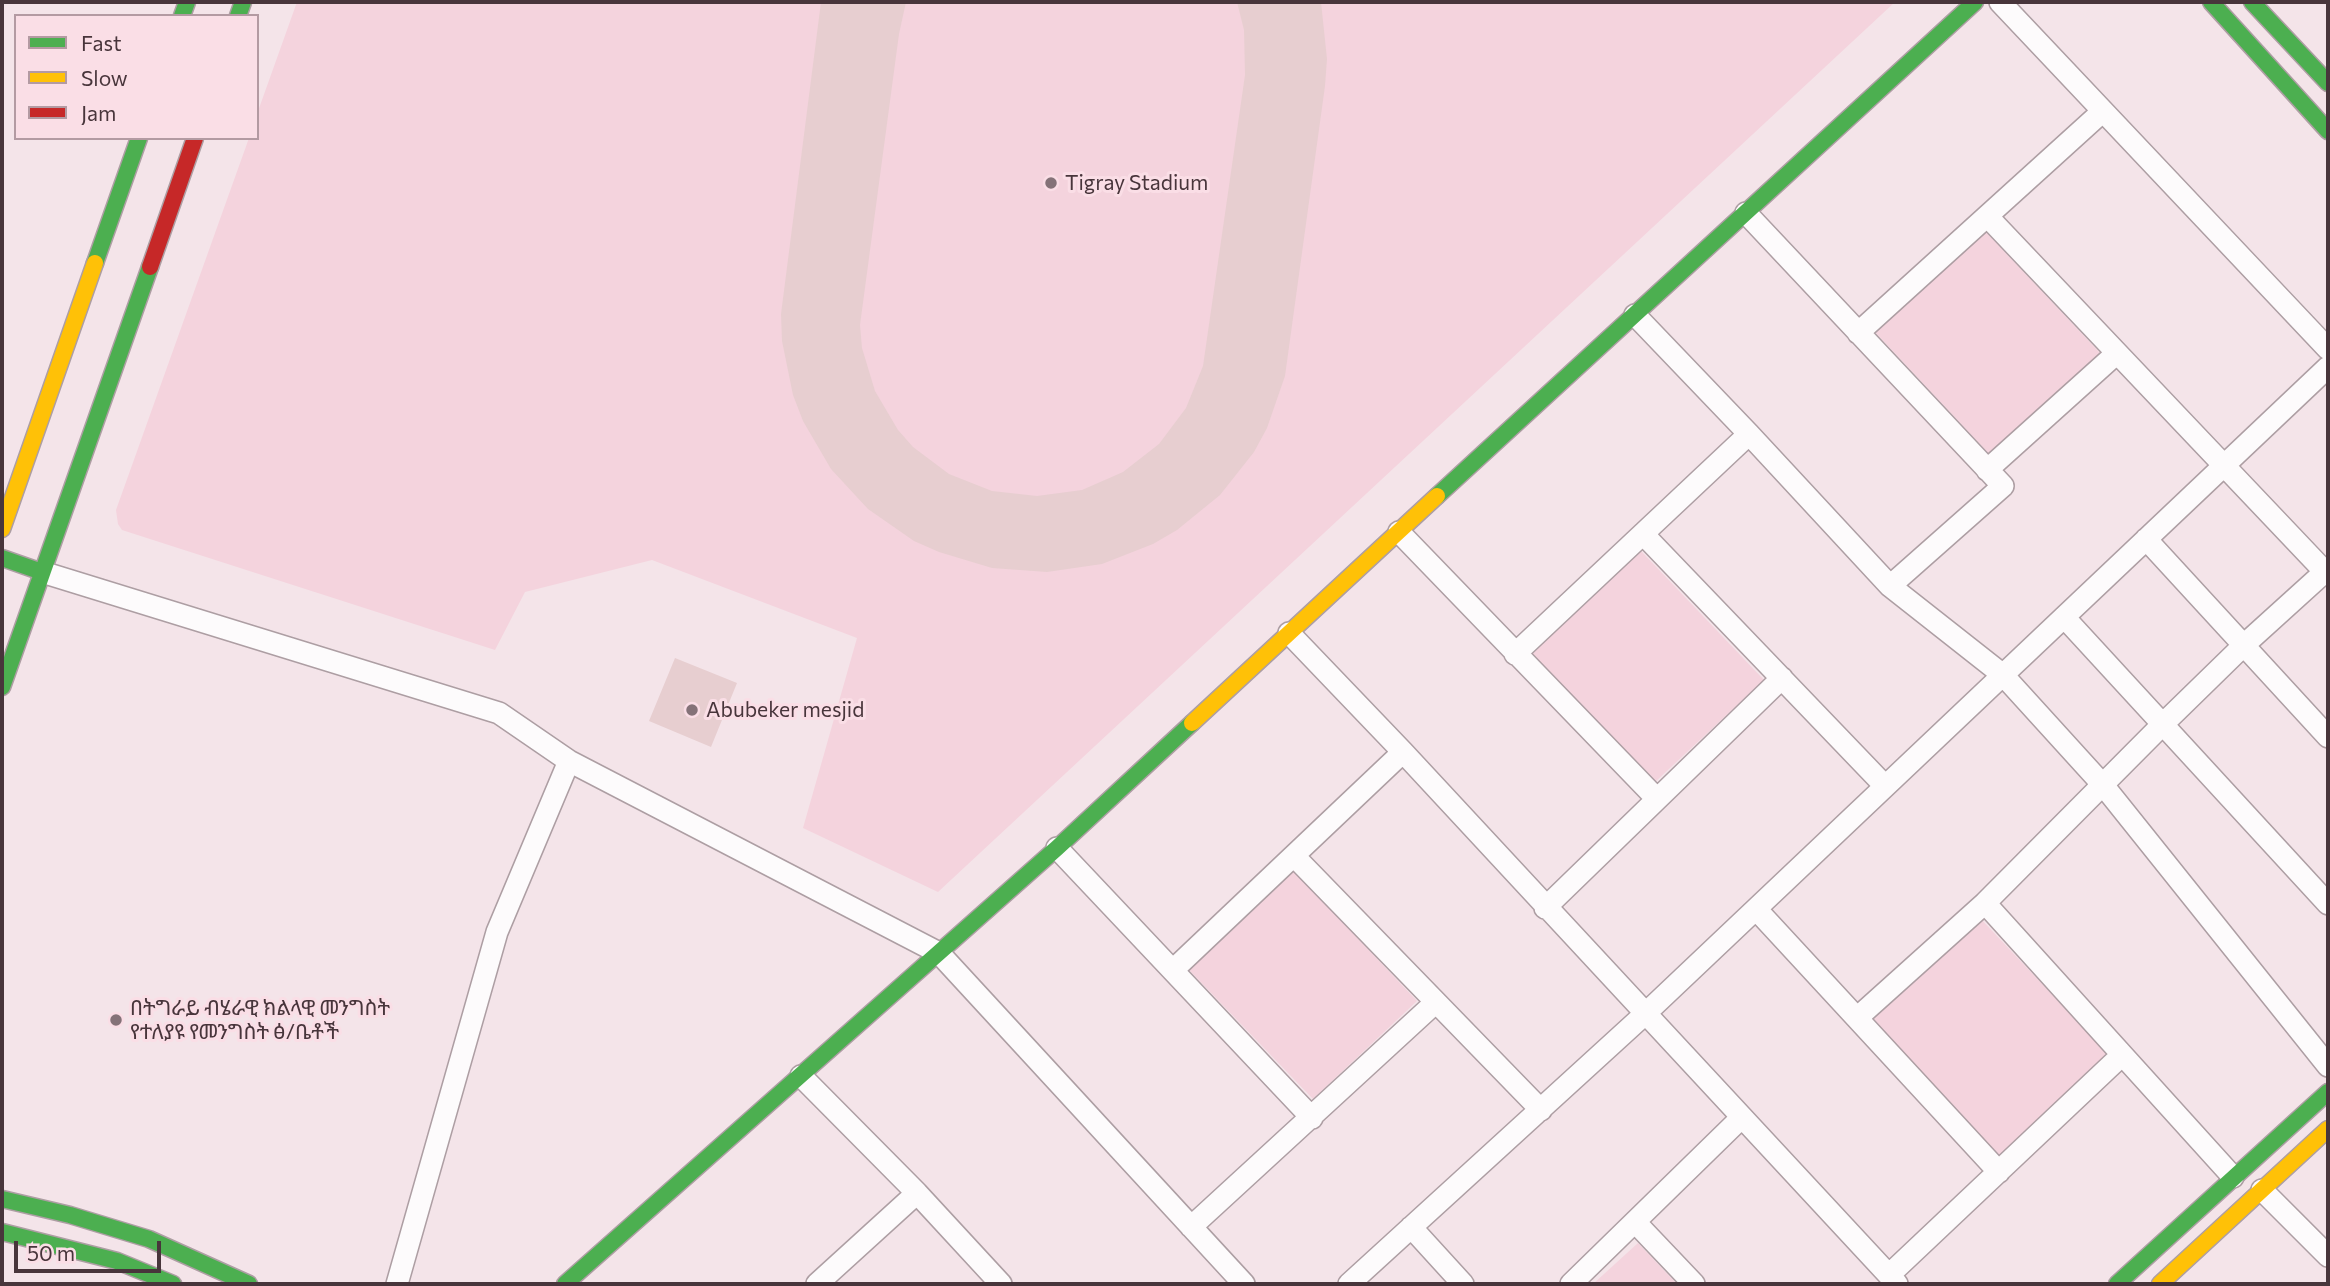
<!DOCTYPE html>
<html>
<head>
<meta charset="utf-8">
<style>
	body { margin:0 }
	#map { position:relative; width:2330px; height:1286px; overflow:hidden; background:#f4e4e9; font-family:Commissioner,sans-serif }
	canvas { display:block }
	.frame { position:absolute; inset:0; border:4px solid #48353b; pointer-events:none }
	.legend { position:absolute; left:14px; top:14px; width:245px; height:126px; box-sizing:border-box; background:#fadee6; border:2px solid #b39aa2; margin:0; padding:9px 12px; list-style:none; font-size:21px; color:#48353b }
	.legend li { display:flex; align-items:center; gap:14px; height:35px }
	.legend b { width:35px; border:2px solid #b39aa2 }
	.scale { position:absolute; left:14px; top:1241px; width:147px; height:32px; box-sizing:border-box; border:4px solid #48353b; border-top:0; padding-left:9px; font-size:21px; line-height:24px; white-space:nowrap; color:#48353b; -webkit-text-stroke:5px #fadee6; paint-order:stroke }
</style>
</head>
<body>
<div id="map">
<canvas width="2330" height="1286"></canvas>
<div class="frame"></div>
<ul class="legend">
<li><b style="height:9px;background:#4caf50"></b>Fast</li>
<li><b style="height:9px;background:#ffc107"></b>Slow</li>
<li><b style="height:9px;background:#c62828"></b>Jam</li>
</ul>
<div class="scale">50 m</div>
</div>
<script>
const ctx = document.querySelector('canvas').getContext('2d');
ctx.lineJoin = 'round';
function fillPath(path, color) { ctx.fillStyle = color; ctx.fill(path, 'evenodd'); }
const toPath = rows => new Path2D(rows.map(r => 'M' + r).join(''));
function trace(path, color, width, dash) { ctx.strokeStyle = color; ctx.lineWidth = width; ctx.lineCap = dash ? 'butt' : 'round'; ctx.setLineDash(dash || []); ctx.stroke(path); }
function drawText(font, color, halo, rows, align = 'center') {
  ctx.font = font + ' Commissioner,"Noto Sans Ethiopic",sans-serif'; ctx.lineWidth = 6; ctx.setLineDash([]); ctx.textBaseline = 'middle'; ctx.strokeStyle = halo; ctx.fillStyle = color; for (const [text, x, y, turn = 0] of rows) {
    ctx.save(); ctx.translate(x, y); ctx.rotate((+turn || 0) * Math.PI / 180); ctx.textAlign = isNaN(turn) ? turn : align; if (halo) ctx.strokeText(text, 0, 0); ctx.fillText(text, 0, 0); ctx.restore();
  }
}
fillPath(toPath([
	[297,2,1895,2,938,892,803,828,857,638,652,560,525,592,495,650,122,530,118,524,116,510,249,138,257,138,257,114],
	[1983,229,2102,355,1992,457,1874,331],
	[1641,551,1764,680,1654,783,1531,655],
	[1294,871,1417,1001,1313,1099,1189,970],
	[1980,918,2109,1055,2000,1156,1872,1018],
	[1638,1243,1677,1284,1593,1284]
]), '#f4d3dd');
fillPath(toPath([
	[821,2,906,2,899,34,860,325,862,348,875,391,898,430,913,447,949,474,992,491,1037,496,1082,490,1123,472,1159,444,1186,408,1203,366,1245,75,1244,30,1237,2,1321,2,1327,59,1325,86,1285,376,1267,428,1254,452,1220,495,1177,530,1153,544,1102,564,1047,572,992,568,939,552,914,541,868,509,831,469,803,421,793,395,782,341,781,314],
	[675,658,737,683,711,747,649,721]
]), '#e7ced0');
const street = toPath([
	[2000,2,2328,349],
	[1746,213,2003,486,1890,586],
	[1988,217,2328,575],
	[1635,315,1749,434,1890,586,2003,675,2103,785,2328,1066],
	[1858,333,2103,111],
	[1987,470,2117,353],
	[1399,532,1657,799],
	[1644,535,1885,786],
	[2146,539,2328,737],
	[42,572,499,713,569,761,939,953,1244,1284],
	[2064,617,2328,904],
	[1289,633,1403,752,1897,1284],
	[1515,654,1749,434],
	[1057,848,1312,1118],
	[1294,856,1541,1110],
	[1985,903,2233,1177],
	[1545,908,1782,678],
	[1756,909,1999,1172],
	[1173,970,1403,752],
	[1857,1018,1985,903,2163,724,2244,645,2328,569],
	[801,1076,917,1193,1001,1284],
	[2262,1190,2328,1256],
	[1636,1223,1694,1284],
	[1191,1227,1436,1002],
	[1411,1227,1463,1284],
	[1889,1275,2122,1055],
	[397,1284,497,932,569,761],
	[817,1284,917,1193],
	[1349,1284,1646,1013,2328,367],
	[1571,1284,1741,1118]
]);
const fast = toPath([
	[2211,2,2328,131],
	[2252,2,2328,83],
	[182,16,187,2],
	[238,16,243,2],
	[95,263,139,138],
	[1437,496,1975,2],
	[2,558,42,572],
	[2,687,150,267],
	[2,1199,70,1215,149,1239,249,1284],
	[2,1232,117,1261,173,1284],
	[565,1284,1057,848,1192,723],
	[2117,1284,2328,1092]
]);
const slow = toPath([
	[2,529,95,263],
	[1192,723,1437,496],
	[2160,1284,2328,1129]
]);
const jam = toPath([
	[150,267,195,138]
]);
trace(street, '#ad9ea3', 24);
trace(fast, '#ad9ea3', 19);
trace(slow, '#ad9ea3', 19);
trace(jam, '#ad9ea3', 19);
trace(street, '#fdfbfc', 21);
trace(fast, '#4caf50', 16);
trace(slow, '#ffc107', 16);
trace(jam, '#c62828', 16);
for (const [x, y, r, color] of [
	[1051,183,7,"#847278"],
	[692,710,7,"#847278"],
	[116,1020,7,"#847278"]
]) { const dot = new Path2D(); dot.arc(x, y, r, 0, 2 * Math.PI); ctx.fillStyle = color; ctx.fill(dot); trace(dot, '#fadee6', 2.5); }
drawText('21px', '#48353b', '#fadee6', [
	["Tigray Stadium",1065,183],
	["Abubeker mesjid",706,710],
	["በትግራይ ብሄራዊ ክልላዊ መንግስት",130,1008],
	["የተለያዩ የመንግስት ፅ/ቤቶች",130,1032]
], 'left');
</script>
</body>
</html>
